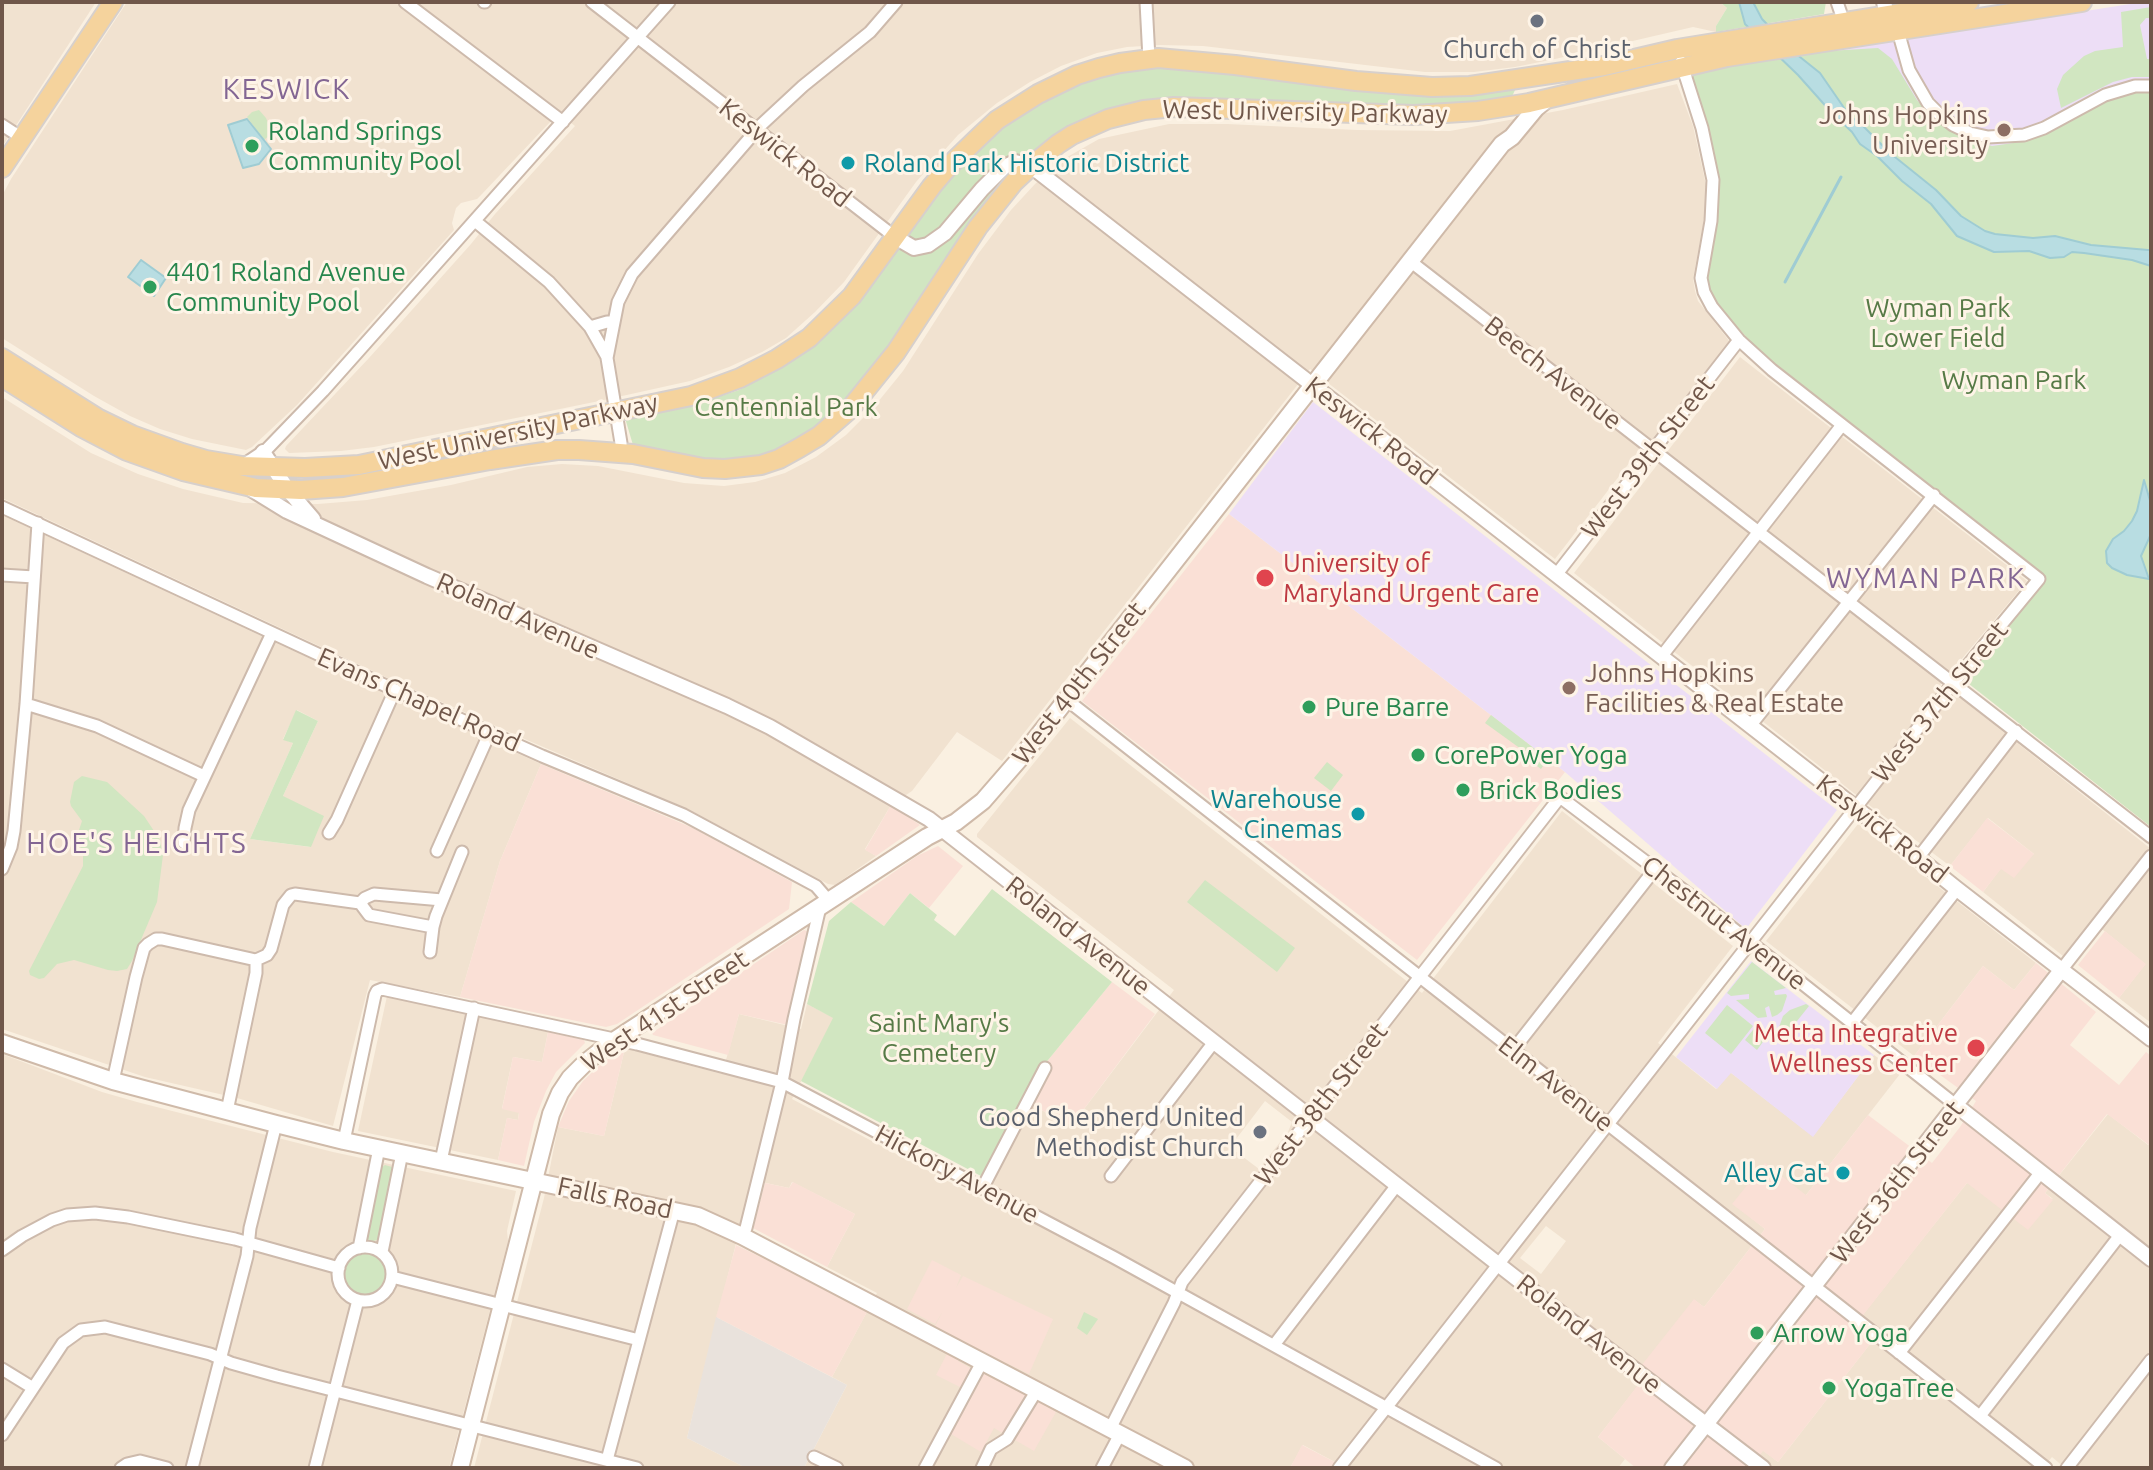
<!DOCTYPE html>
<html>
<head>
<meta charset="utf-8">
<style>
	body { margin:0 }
	#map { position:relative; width:2153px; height:1470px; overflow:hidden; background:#faf0e1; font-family:Ubuntu,sans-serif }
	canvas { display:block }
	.frame { position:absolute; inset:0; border:4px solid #70574a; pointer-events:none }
</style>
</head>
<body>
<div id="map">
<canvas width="2153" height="1470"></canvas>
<div class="frame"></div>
</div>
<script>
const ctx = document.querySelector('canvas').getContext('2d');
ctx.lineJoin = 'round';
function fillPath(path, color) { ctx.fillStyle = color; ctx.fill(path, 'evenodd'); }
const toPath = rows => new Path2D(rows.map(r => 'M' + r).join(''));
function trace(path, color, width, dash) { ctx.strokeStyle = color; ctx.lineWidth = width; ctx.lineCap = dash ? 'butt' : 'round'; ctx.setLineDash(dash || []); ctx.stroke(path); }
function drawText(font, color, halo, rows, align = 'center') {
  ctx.font = font + ' Ubuntu,sans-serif'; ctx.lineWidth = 6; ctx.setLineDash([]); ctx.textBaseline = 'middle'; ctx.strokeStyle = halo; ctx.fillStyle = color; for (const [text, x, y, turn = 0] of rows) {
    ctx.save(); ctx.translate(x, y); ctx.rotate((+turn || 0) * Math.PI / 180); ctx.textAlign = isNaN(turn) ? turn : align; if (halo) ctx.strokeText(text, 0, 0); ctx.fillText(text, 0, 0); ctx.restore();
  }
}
fillPath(toPath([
	[2,2,96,2,2,147],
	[127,2,397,2,466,53,551,121,482,194,477,199,461,203,456,208,452,223,454,230,297,405,252,447,246,450,192,439,160,429,130,416,94,396,2,338,2,196,11,179],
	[413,2,1720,2,1727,8,1716,26,1716,32,1693,27,1555,59,1515,67,1474,72,1425,72,1203,46,1160,45,1127,47,1097,53,1061,66,1030,82,997,103,958,135,916,182,844,282,815,312,786,338,762,352,729,367,690,381,604,400,374,447,341,451,289,453,285,449,286,446,369,358,471,244,495,214,575,126],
	[1677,84,1693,126,1706,185,1705,214,1693,279,1695,291,1698,301,1730,342,1656,436,1637,453,1555,559,1310,369,1002,761,957,732,912,791,891,805,865,849,876,856,835,885,828,884,688,809,527,740,392,680,2,498,2,397,91,453,138,474,183,489,243,503,318,504,367,500,451,485,527,467,562,464,598,466,684,483,724,486,755,482,785,473,816,457,846,435,873,408,903,371,978,254,1011,210,1035,184,1062,160,1099,139,1169,124,1227,124,1357,130,1450,131,1563,110],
	[1740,357,2027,581,1940,685,1958,696,2151,849,2151,1023,2119,998,2145,964,2092,921,2063,956,1983,892,2001,868,2034,854,1988,818,1950,866,1869,805,1574,573],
	[2,515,272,641,541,764,500,861,460,997,370,980,333,1126,237,1098,145,1077,2,1029],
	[297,710,318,721,283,796,310,847,250,839,293,743,283,739],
	[1070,718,1422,993,1562,811,1733,946,1658,1043,1716,1089,1730,1072,1813,1136,1874,1055,1900,1074,1806,1195,1733,1203,1765,1229,1704,1307,1694,1300,1645,1377,1598,1437,1625,1459,1618,1468,1346,1468,1303,1445,1290,1468,804,1468,847,1385,832,1377,877,1293,827,1267,855,1214,792,1182,789,1188,752,1180,687,1438,746,1468,474,1468,544,1198,558,1127,604,1136,625,1048,722,1074,739,1014,801,1029,807,1004,834,1018,792,1099,982,1199,1031,1105,1072,1125,1174,990,977,837,977,834],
	[1265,1101,1292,1122,1288,1132,1259,1169,1230,1147],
	[1546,1226,1566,1241,1541,1274,1520,1258],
	[1858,824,2036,963,2014,990,1983,966,1914,1056,1766,941],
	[387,996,548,1032,542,1062,513,1057,502,1108,519,1112,518,1120,507,1118,498,1160,358,1131],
	[2,1054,102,1092,137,1102,333,1152,516,1191,507,1231,508,1241,449,1468,2,1468],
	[2108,1114,2148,1145,2151,1142,2151,1468,2065,1468,2052,1457,2043,1468,1749,1468,1763,1450,1778,1462,1870,1344,1852,1328,1967,1183,2053,1199,2045,1193]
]), '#f1e2d0');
fillPath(toPath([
	[1229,514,1565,772,1417,960,1082,701],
	[541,764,693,828,792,882,789,909,617,1024,606,1027,460,997,500,861],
	[891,805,920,825,876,856,865,850],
	[1987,818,2034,854,2014,878,2001,869,1983,892,1950,866],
	[938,846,963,866,929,908,910,893,884,926,851,902,917,856],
	[804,930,809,932,788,1025,739,1014,728,1055,653,1035,652,1033],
	[2105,931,2146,964,2119,998,2078,965],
	[2036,963,2096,1012,2070,1045,2119,1085,2146,1052,2151,1056,2151,1142,2149,1145,2107,1114,2045,1193,2053,1200,2028,1230,1967,1183,1853,1328,1871,1343,1778,1462,1763,1451,1749,1468,1636,1468,1598,1437,1644,1377,1637,1371,1694,1299,1704,1307,1765,1229,1732,1204,1765,1163,1806,1195,1868,1115,1932,1163,1960,1127,1976,1101,1914,1056,1983,966,2014,990],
	[1112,982,1155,1014,1072,1125,1031,1105,1044,1065],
	[548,1032,584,1040,585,1043,556,1072,546,1091,534,1122,524,1166,498,1160,507,1118,518,1120,519,1113,502,1109,513,1057,542,1062],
	[625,1048,604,1136,558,1127,569,1101,583,1081,603,1062],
	[793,1182,855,1214,827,1267,753,1228,765,1183,789,1188],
	[736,1245,822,1287,867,1312,832,1377,716,1317],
	[932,1260,961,1275,956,1288,963,1276,1053,1319,1029,1374,967,1344,958,1361,972,1369,962,1388,936,1375,955,1338,935,1326,943,1311,935,1324,907,1309],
	[984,1374,1027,1396,1004,1434,994,1428,981,1452,951,1434],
	[1037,1400,1056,1412,1034,1451,1015,1440],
	[1302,1445,1346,1468,1290,1468]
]), '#fae0d6');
fillPath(toPath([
	[716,1317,847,1385,804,1468,746,1468,687,1438]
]), '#e9e2dc');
fillPath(toPath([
	[2143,2,2151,2,2151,256,2011,244,1868,141,1795,53,1831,51],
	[1313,402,1837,810,1746,929,1565,772,1229,514],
	[1751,961,1874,1055,1813,1137,1731,1073,1717,1089,1676,1057]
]), '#eddef6');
fillPath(toPath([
	[1720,2,1826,2,1824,14,1716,32,1716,26,1727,8],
	[2151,7,2151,18,2146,18,2140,25,2147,59,2151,59,2151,77,2132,77,2113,82,2061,108,2057,89,2063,75,2084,56,2095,51,2123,47,2121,12],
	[1878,48,1892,59,1917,100,1936,120,1961,136,1992,146,2027,141,2058,127,2072,116,2117,97,2130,93,2151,92,2151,250,2091,245,2055,236,2033,238,1995,234,1985,231,1961,216,1936,190,1890,153,1862,125,1849,115,1820,73,1795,53],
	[1784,55,1845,119,1985,239,2151,256,2151,827,1964,680,1963,676,2043,585,2044,575,1764,356,1716,304,1710,294,1705,278,1718,204,1718,184,1714,155,1689,73],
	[1146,67,1177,67,1514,88,1515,90,1511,99,1472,108,1157,105,1047,146,905,332,841,412,765,461,721,465,633,445,625,418,666,411,697,404,739,390,780,367,964,160,999,128,1056,92,1122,70],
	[259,110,266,118,272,133,264,140,247,117,252,112],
	[296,710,318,721,283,796,324,816,311,847,250,839,293,743,283,740],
	[1491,715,1548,759,1541,769,1528,759,1529,757,1520,751,1521,749,1485,723],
	[1327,762,1343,775,1331,791,1314,778],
	[82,776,107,782,144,816,160,840,163,855,157,902,132,961,127,969,117,971,108,970,74,960,57,964,44,978,39,979,30,975,29,971,83,866,83,852,76,839,82,821,71,806,70,802,74,782],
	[1205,880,1295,948,1277,972,1187,902],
	[992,889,1112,982,1035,1076,981,1176,801,1081,833,1018,807,1004,829,921,851,902,884,926,910,893,937,915,934,920,955,936],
	[1752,962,1786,988,1774,991,1775,995,1786,994,1787,996,1782,1011,1777,1015,1772,1017,1769,1006,1765,1008,1767,1017,1758,1018,1736,1000,1749,999,1749,994,1731,996,1727,993],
	[1806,1004,1809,1006,1781,1041,1778,1030,1783,1016,1790,1010],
	[1727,1005,1753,1026,1731,1054,1705,1033],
	[1756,1026,1768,1035,1757,1050,1745,1040],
	[385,1165,392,1167,394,1171,379,1239,371,1242,365,1237,381,1168],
	'344 1275a22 22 0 1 1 44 0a22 22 0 1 1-44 0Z',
	[1084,1312,1098,1319,1087,1335,1077,1328]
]), '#d1e6c1');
const water = toPath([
	[1739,2,1753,2,1762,19,1795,53,1820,73,1849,115,1862,125,1890,153,1936,190,1961,216,1985,231,1995,234,2033,238,2055,236,2091,245,2148,250,2151,250,2151,266,2132,260,2084,253,2072,252,2064,257,2050,258,2029,251,1994,252,1957,236,1931,204,1902,181,1877,156,1860,144,1852,132,1831,112,1798,75,1745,24,1739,2],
	[247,119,271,149,259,164,243,168,228,125,247,119],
	[141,260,166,278,154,296,128,277,141,260],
	[2144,480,2151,504,2151,534,2141,556,2149,579,2127,575,2112,568,2107,563,2106,551,2113,539,2124,531,2132,521,2137,511,2144,480]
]);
fillPath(water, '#b8dde2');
trace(water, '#9fccd3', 2);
trace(toPath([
	[1785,282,1841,177]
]), '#9fccd3', 3);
const minor = toPath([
	[405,2,563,122],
	[484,2,485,2],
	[592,2,895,237],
	[1146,2,1149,59],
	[1837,2,1845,25],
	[1898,31,1909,70,1928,103,1940,115,1953,125,1970,133,1988,137,2024,135,2044,128,2105,95,2135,86,2151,86],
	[2,125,22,138],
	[475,221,549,282,590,327,607,357],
	[1410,261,2151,837],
	[590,327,607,322,614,322],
	[621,453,621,443,607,358,618,302,632,274,761,125,803,86,870,32,896,2],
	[243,465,267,449,323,391,669,2],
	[2,507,382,684,542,756,684,815,816,886,829,901],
	[2,575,34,577],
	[1556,575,1739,340],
	[1661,657,1842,425],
	[1067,700,2046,1468],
	[26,704,97,726,204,776],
	[1750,726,1934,495],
	[329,833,337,820,395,690],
	[184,843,185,828,189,810,272,633],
	[437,851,490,732],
	[1918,858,2016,731],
	[2,869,11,847,14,831,26,704,38,523],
	[360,903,369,915,433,927],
	[430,952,433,927,436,916,462,852],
	[256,960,267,955,271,949,283,905,291,895,295,894,360,903,365,898,374,894,442,900],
	[2062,969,2151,856],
	[1852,1023,1957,889],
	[1513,1050,1655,869],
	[113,1081,136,977,144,948,148,944,156,939,162,939,256,960],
	[227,1111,256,973,256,960],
	[344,1141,375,995,377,991,382,989,637,1044,782,1082,1115,1258,1496,1468],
	[441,1161,474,1008],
	[1111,1176,1214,1042],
	[983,1187,1045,1068],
	[742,1236,746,1228,782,1082,794,1019,820,907],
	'338 1274a27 27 0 1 1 54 0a27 27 0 1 1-54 0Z',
	[359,1248,379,1148],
	[2,1250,22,1236,52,1220,67,1215,95,1213,128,1217,235,1239,339,1268],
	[382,1252,402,1153],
	[392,1277,639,1340],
	[1274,1345,1397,1185],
	[1899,1353,2041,1172],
	[2,1369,33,1388],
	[1980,1416,2120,1235],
	[1110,1429,1174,1303,1182,1282,1560,797,1707,908,1957,1106],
	[2,1435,63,1343,81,1330,105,1327,210,1354,231,1363,277,1376,637,1468],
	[814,1457,837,1468],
	[607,1460,674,1210],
	[121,1468,127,1464,140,1461,167,1468],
	[192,1468,247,1256,250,1228,276,1124],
	[315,1468,358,1300],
	[925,1468,982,1362],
	[982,1468,991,1449,1007,1439,1037,1390],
	[1102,1468,1120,1434],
	[1339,1468,1954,682,2039,579,1772,370,1739,340,1712,307,1704,292,1701,278,1711,221,1713,180,1702,128,1681,62],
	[2067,1468,2151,1360]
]);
const tertiary = toPath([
	[1884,2,1887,15,1894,24],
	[895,237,914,248,928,245,945,233,982,189,1004,167,1015,162,1031,166,1856,808,1957,889,2151,1039],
	[263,452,288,490,313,519],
	[248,487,287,511,427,576,727,706,770,727,929,819,1558,1311,1763,1468],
	[1957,1106,2151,1259],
	[1672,1468,2062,969]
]);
const secondary = toPath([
	[2,1043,113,1081,276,1124,344,1141,698,1216,742,1236,1185,1468],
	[460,1468,551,1114,560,1093,570,1078,585,1063,609,1044,927,837,956,822,983,801,1023,755,1502,144,1512,137,1536,108,1547,99]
]);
const primary = toPath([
	[2,168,113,2],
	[2,358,99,419,132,435,182,453,206,460,242,466,305,468,359,465,691,396,740,378,777,359,809,338,852,296,932,186,949,166,979,137,997,120,1038,94,1077,75,1099,68,1120,63,1158,58,1235,65,1356,81,1432,87,1470,86,1604,66,1677,49,1969,2],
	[2,377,81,427,127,451,183,471,256,488,301,490,343,487,490,460,557,450,579,450,633,454,703,468,725,469,761,465,779,459,799,448,819,436,850,409,896,352,978,227,1014,182,1031,166,1058,144,1072,135,1108,119,1144,110,1174,107,1414,115,1478,111,1529,103,1727,57,2082,2]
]);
trace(minor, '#cdbaac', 15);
trace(tertiary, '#cdbaac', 18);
trace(secondary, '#cfbaa9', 20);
trace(primary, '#d7d0cc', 22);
trace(minor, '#fff', 11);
trace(tertiary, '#fff', 14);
trace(secondary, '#fff', 16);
trace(primary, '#f5d39d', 18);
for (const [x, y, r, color] of [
	[1537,21,8,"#6b7280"],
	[2004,130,8,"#8d6e63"],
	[252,146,8,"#2e9e5b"],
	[848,163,8,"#0f9aa8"],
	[150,287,8,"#2e9e5b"],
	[1265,578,10,"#e0444e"],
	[1569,688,8,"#8d6e63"],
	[1309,707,8,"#2e9e5b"],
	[1418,755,8,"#2e9e5b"],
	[1463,790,8,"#2e9e5b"],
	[1358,814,8,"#0f9aa8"],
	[1976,1048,10,"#e0444e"],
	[1260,1132,8,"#6b7280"],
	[1843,1173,8,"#0f9aa8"],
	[1757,1333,8,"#2e9e5b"],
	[1829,1388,8,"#2e9e5b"]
]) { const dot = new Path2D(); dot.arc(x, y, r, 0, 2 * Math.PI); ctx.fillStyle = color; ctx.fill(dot); trace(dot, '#fef4e7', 3); }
drawText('26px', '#5b616d', '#fef4e7', [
	["Church of Christ",1537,49],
	["Good Shepherd United",1244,1117,"right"],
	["Methodist Church",1244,1147,"right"]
]);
drawText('26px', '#70574a', '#fef4e7', [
	["West University Parkway",1305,112,1],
	["Keswick Road",785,153,38],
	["Beech Avenue",1553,373,38],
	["Keswick Road",1371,431,38],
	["West University Parkway",518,432,-12],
	["West 39th Street",1648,457,-52],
	["Roland Avenue",518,616,24],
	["West 40th Street",1079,683,-52],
	["Evans Chapel Road",419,700,24],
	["West 37th Street",1940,702,-51],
	["Keswick Road",1882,829,38],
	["Chestnut Avenue",1724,923,38],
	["Roland Avenue",1078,936,38],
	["West 41st Street",665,1011,-34],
	["Elm Avenue",1556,1084,38],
	["West 38th Street",1321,1104,-52],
	["Hickory Avenue",957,1174,28],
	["West 36th Street",1897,1182,-52],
	["Falls Road",615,1198,12],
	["Roland Avenue",1589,1334,38]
]);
drawText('26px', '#785e54', '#fef4e7', [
	["Johns Hopkins",1988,115],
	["University",1988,145],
	["Johns Hopkins",1585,673,"left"],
	["Facilities & Real Estate",1585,703,"left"]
], 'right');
drawText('26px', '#27864d', '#fef4e7', [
	["Roland Springs",268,131],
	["Community Pool",268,161],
	["4401 Roland Avenue",166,272],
	["Community Pool",166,302],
	["Pure Barre",1325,707],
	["CorePower Yoga",1434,755],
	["Brick Bodies",1479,790],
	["Arrow Yoga",1773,1333],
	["YogaTree",1845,1388]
], 'left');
drawText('26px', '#0d838f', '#fef4e7', [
	["Roland Park Historic District",864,163,"left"],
	["Warehouse",1342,799],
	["Cinemas",1342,829],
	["Alley Cat",1827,1173]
], 'right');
drawText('26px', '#567a46', '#fef4e7', [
	["Wyman Park",1938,308],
	["Lower Field",1938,338],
	["Wyman Park",2014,380],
	["Centennial Park",786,407],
	["Saint Mary's",939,1023],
	["Cemetery",939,1053]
]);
drawText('26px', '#be3a42', '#fef4e7', [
	["University of",1283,563],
	["Maryland Urgent Care",1283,593],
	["Metta Integrative",1958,1033,"right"],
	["Wellness Center",1958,1063,"right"]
], 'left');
ctx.letterSpacing = '2px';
drawText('28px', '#836693', '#fef4e7', [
	["KESWICK",287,90],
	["WYMAN PARK",1926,579],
	["HOE'S HEIGHTS",137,844]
]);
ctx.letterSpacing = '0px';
</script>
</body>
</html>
